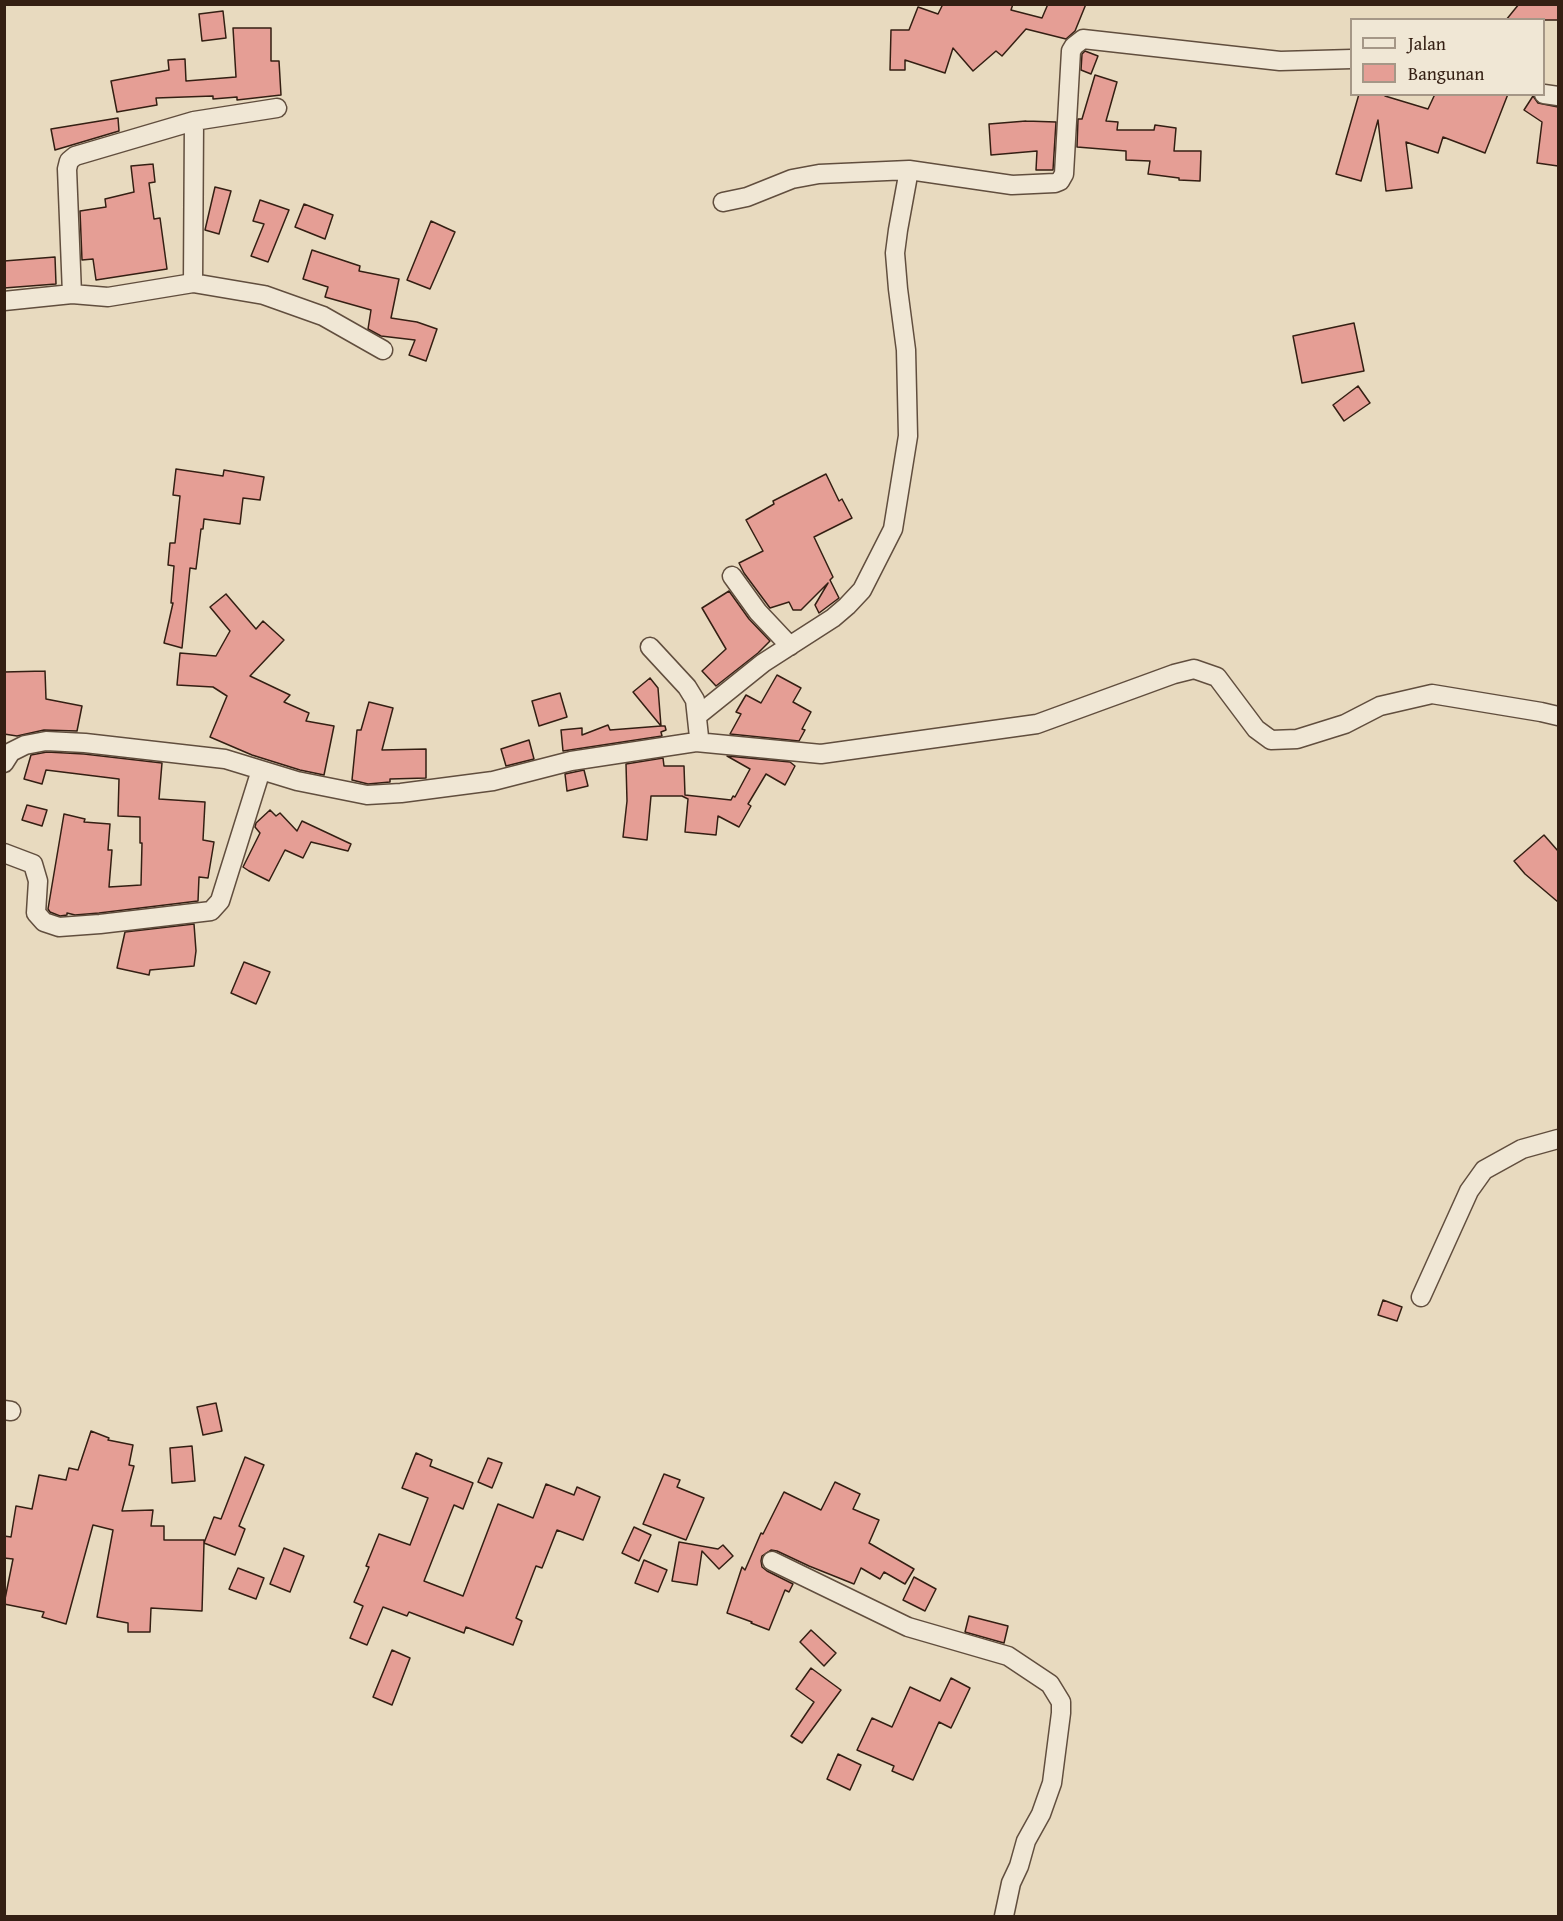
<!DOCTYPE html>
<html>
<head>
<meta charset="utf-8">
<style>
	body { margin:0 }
	#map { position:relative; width:1563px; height:1921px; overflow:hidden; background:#e8dabf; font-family:"Gentium Book Plus",serif }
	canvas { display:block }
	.frame { position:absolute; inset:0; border:6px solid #341f13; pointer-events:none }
	.legend { position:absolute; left:1350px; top:18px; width:195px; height:78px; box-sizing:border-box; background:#f0e7d5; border:2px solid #a59787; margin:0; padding:8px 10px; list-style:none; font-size:18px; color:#341f13 }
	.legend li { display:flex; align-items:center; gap:12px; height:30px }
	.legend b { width:30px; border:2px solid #a59787 }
</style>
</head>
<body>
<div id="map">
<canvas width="1563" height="1921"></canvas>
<div class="frame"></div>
<ul class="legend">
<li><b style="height:8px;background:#f0e7d5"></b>Jalan</li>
<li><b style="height:16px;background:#e59e95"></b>Bangunan</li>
</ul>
</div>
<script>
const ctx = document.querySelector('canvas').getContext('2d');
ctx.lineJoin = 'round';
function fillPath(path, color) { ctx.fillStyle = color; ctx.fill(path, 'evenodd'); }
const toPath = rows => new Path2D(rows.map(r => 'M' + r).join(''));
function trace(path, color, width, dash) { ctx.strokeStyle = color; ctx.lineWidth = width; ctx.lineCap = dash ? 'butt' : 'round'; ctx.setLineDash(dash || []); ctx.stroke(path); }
const building = toPath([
	[943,4,1013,4,1011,10,1042,18,1048,4,1086,4,1075,31,1066,39,1026,29,1002,56,996,51,973,71,953,48,945,73,905,60,905,70,890,70,891,30,909,30,918,7,938,14,943,4],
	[1519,4,1558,4,1558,20,1506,20,1519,4],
	[223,11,226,38,202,41,199,14,223,11],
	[233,28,271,28,271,61,279,61,281,95,237,100,237,97,213,99,213,96,156,98,157,105,117,112,111,81,169,70,168,60,185,59,186,81,236,77,233,28],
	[1085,51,1098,56,1091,74,1081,70,1082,54,1085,51],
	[1095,75,1117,82,1106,121,1118,122,1117,130,1154,130,1155,125,1176,128,1174,151,1201,151,1200,181,1179,180,1179,178,1148,174,1150,161,1126,160,1126,151,1077,147,1078,119,1082,119,1095,75],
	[1359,94,1385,94,1385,96,1428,109,1435,94,1508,94,1485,153,1443,137,1438,153,1406,142,1412,188,1386,191,1378,120,1361,181,1336,174,1359,94],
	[1533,96,1538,103,1558,107,1558,166,1537,163,1542,122,1524,110,1533,96],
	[118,118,119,131,55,150,51,129,118,118],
	[1026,121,1056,122,1053,170,1036,170,1037,151,991,155,989,124,1026,121],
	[153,164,155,182,149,183,154,219,160,218,167,269,96,280,93,259,82,260,80,211,106,207,105,199,134,192,131,166,153,164],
	[215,187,231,191,219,234,205,230,215,187],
	[260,200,289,210,268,262,251,256,264,224,253,221,260,200],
	[304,204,333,215,325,239,295,227,304,204],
	[431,221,455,232,430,289,407,280,431,221],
	[312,250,360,266,359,271,399,279,391,318,417,322,437,329,426,361,409,355,415,340,381,336,368,329,371,310,325,297,328,287,303,279,312,250],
	[55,257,56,284,4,288,4,261,55,257],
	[1354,323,1364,371,1302,383,1293,336,1354,323],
	[1358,386,1370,403,1344,421,1333,405,1358,386],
	[176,469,223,476,224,470,264,477,260,500,243,498,240,524,204,519,203,529,201,529,196,569,190,568,182,648,164,643,173,603,171,603,174,566,168,565,170,543,175,543,180,496,173,495,176,469],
	[826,474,839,501,842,499,852,518,814,537,833,577,830,580,839,598,819,613,815,605,828,583,801,610,793,610,789,602,770,608,744,573,739,563,763,551,746,520,774,504,773,501,826,474],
	[729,591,749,619,770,641,758,653,716,686,702,671,726,649,702,608,729,591],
	[226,594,256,629,263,621,284,640,250,676,290,695,284,702,309,713,306,721,334,726,324,775,300,770,252,755,210,737,227,696,213,687,177,685,180,653,216,656,230,631,210,607,226,594],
	[45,671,46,699,82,706,77,731,44,730,17,736,4,734,4,672,45,671],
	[777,675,801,688,793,702,811,712,802,729,805,730,799,741,730,734,741,714,736,712,746,695,761,703,777,675],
	[650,678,658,688,661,726,665,726,666,730,661,732,662,736,563,751,561,730,582,728,582,735,608,725,610,730,661,726,633,692,650,678],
	[560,693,567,717,539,726,532,701,560,693],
	[369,702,393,708,382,750,426,749,426,778,390,779,390,782,368,784,352,780,357,730,361,730,369,702],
	[529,740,534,759,506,766,501,749,529,740],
	[47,752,84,754,162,763,159,799,205,802,203,840,214,842,208,878,199,877,198,901,99,913,75,915,67,913,67,915,60,916,50,912,48,909,64,814,85,819,84,822,110,824,108,850,112,850,109,887,141,885,142,843,140,843,140,817,118,816,119,779,46,770,42,784,24,779,31,755,47,752],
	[727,756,790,762,795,766,785,785,766,774,748,804,751,806,739,827,718,816,716,835,685,832,688,799,682,796,651,796,647,840,623,837,627,801,626,764,663,758,664,766,684,766,685,795,731,800,733,796,735,797,750,769,727,756],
	[584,770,588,786,567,791,565,774,584,770],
	[27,805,47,810,42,826,22,820,27,805],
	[270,810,276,816,280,813,297,831,302,821,351,844,348,851,311,842,303,858,285,850,269,881,249,871,243,867,260,833,255,827,256,823,270,810],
	[1544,835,1558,851,1558,902,1525,874,1514,861,1544,835],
	[194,924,196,951,194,966,150,970,149,975,117,968,125,932,194,924],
	[244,962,270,972,256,1004,231,993,244,962],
	[1383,1300,1402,1307,1397,1321,1378,1315,1383,1300],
	[216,1403,222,1431,203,1435,197,1407,216,1403],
	[91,1431,109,1438,108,1440,133,1445,129,1465,134,1466,122,1511,153,1510,151,1526,164,1526,164,1540,204,1540,204,1543,214,1517,221,1519,245,1457,264,1465,239,1526,245,1529,235,1555,204,1543,202,1611,151,1608,150,1632,128,1632,128,1623,97,1617,113,1530,93,1525,66,1624,42,1617,44,1612,4,1604,13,1559,4,1558,4,1536,11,1537,16,1506,32,1509,39,1475,66,1480,69,1468,78,1470,91,1431],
	[192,1446,195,1481,172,1483,170,1448,192,1446],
	[416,1453,432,1460,430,1466,473,1483,463,1509,454,1505,424,1581,463,1596,498,1504,533,1518,546,1484,574,1495,577,1487,600,1497,583,1540,557,1530,542,1568,536,1566,516,1618,522,1621,513,1645,466,1627,464,1633,409,1612,407,1616,383,1607,367,1645,350,1638,363,1606,354,1602,369,1567,366,1566,379,1534,410,1545,428,1498,402,1488,416,1453],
	[488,1458,502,1463,492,1488,478,1482,488,1458],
	[664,1474,680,1480,677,1487,704,1498,686,1540,643,1524,664,1474],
	[835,1482,860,1494,853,1509,879,1520,869,1543,914,1569,905,1584,884,1572,880,1579,861,1568,854,1584,809,1566,777,1551,771,1550,762,1556,761,1561,762,1567,767,1571,793,1584,789,1592,785,1590,769,1630,751,1623,752,1622,727,1613,742,1567,745,1570,761,1533,763,1534,784,1492,821,1510,835,1482],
	[634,1527,651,1535,639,1561,622,1553,634,1527],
	[679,1542,718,1549,723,1545,733,1556,719,1569,702,1551,697,1585,672,1581,679,1542],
	[284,1548,304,1556,290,1592,270,1584,284,1548],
	[644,1560,667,1570,658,1592,635,1583,644,1560],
	[238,1568,264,1578,256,1599,229,1589,238,1568],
	[914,1577,936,1589,925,1611,903,1600,914,1577],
	[969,1616,1008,1626,1004,1643,965,1632,969,1616],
	[811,1630,836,1653,824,1666,800,1642,811,1630],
	[392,1650,410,1658,392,1705,373,1697,392,1650],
	[811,1668,841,1690,802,1743,791,1736,814,1702,796,1689,811,1668],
	[951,1678,970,1688,951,1728,939,1722,913,1780,892,1771,894,1766,857,1750,872,1718,892,1727,910,1687,940,1701,951,1678],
	[838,1754,861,1765,850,1790,827,1779,838,1754]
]);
fillPath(building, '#e59e95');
trace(building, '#341f13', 1.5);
const street = toPath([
	[1544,94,1558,96],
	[723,202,747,197,792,179,819,174,909,170],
	[193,283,194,121],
	[72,294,67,169,69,161,75,156,194,121,277,108],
	[4,301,72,294,108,297,193,283,264,295,323,316,383,350],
	[732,576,758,612,790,646],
	[697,716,763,663,833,618,847,606,862,590,893,529,908,436,906,350,898,289,895,253,898,230,909,170,1012,185,1055,183,1060,181,1064,174,1071,51,1074,46,1083,39,1280,61,1352,59],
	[696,742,821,754,1037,724,1174,674,1194,669,1217,677,1256,729,1271,740,1297,739,1345,724,1380,706,1432,694,1541,712,1558,716],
	[4,763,11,752,25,745,46,741,85,743,225,759,297,781,367,795,401,793,493,781,571,761,696,742,699,737,695,700,687,687,650,647],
	[4,853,33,864,38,881,36,913,44,922,59,927,100,924,211,911,220,901,261,770],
	[1421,1297,1469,1191,1484,1170,1522,1149,1558,1139],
	[4,1410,11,1411],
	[772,1561,908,1627,1008,1656,1050,1684,1061,1702,1061,1713,1052,1783,1041,1814,1026,1841,1019,1866,1011,1883,1004,1916]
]);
trace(street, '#614e3e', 21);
trace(street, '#f0e7d5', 18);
</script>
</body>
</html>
